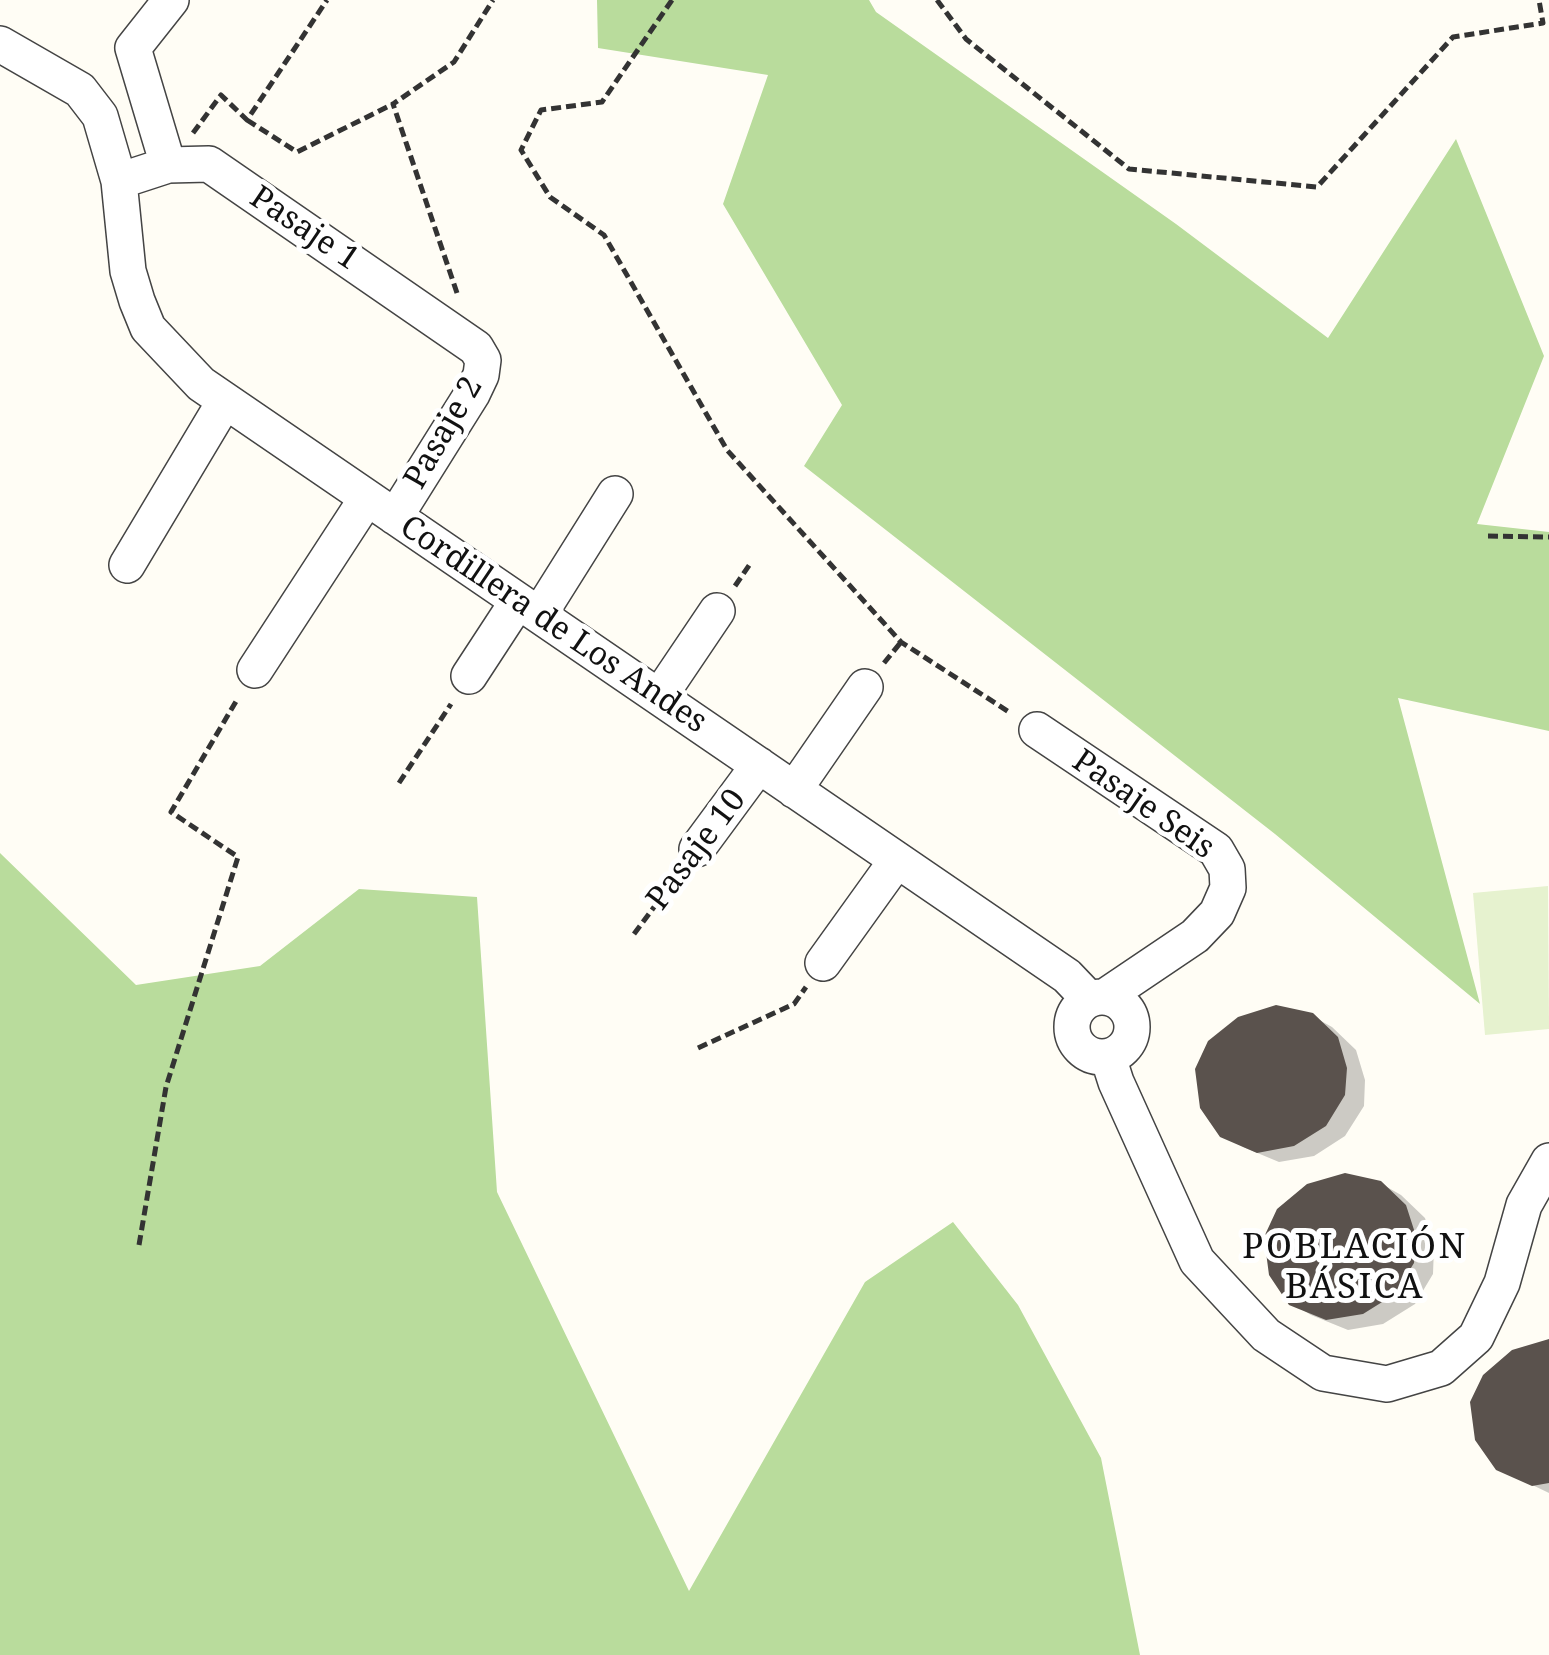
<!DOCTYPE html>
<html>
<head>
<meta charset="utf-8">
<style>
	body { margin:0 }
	canvas { display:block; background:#fffdf5 }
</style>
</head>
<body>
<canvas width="1549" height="1655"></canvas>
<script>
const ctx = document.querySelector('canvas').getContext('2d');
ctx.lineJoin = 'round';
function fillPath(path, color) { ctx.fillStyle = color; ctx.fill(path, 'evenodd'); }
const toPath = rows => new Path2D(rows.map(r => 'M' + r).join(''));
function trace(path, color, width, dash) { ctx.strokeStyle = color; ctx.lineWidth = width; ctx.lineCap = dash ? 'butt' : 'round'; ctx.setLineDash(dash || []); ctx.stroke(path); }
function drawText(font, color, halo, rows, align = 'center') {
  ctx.font = font + ' "Noto Serif",serif'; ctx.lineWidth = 10; ctx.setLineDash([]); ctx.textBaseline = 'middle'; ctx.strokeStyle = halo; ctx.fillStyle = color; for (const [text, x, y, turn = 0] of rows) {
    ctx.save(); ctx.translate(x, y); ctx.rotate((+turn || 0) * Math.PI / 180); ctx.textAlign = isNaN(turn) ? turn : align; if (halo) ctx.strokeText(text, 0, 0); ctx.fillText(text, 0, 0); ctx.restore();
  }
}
fillPath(toPath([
	[597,0,869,0,876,12,1176,224,1328,338,1456,139,1544,356,1477,524,1549,532,1549,731,1398,698,1480,1004,1275,834,804,466,842,405,723,204,768,75,598,48],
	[0,853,136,985,260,966,359,889,477,897,497,1192,689,1591,865,1282,953,1222,1018,1305,1101,1458,1140,1655,0,1655]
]), '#b9dc9c');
fillPath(toPath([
	[1548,886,1549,1029,1485,1035,1473,893]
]), '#e6f2cf');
fillPath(toPath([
	[1312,1016,1332,1027,1356,1050,1365,1080,1364,1106,1345,1136,1314,1156,1279,1162,1243,1147,1222,1135],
	[1380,1183,1401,1195,1425,1218,1434,1248,1433,1274,1415,1304,1383,1324,1348,1330,1311,1315,1291,1303],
	[1549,1341,1549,1493,1497,1468]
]), '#0003');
fillPath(toPath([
	[1276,1005,1313,1013,1338,1037,1347,1068,1345,1095,1326,1126,1294,1146,1257,1153,1220,1137,1200,1108,1195,1069,1208,1041,1238,1017],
	[1345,1173,1381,1181,1406,1205,1416,1236,1414,1263,1395,1294,1363,1314,1326,1320,1289,1305,1269,1275,1264,1237,1277,1209,1307,1184],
	[1549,1339,1549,1483,1532,1486,1496,1470,1475,1440,1470,1402,1483,1375,1512,1350]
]), '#5a524d');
const street = toPath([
	[0,44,80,90,100,116,119,181,128,271,137,301,148,328,201,384,1067,976,1089,999],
	[168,165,133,48,171,0],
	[119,181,168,165,209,164,476,348,483,360,481,375,472,394,395,517],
	[127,565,225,401],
	[539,615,615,494],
	[255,670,367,498],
	[469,676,518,601],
	[659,697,717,611],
	[1037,730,1216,850,1227,869,1228,888,1217,913,1195,936,1106,996],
	[794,790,865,687],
	[697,849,759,765],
	[823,963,897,860],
	'1072 1027a30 30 0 1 1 60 0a30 30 0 1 1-60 0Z',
	[1108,1057,1116,1082,1197,1261,1266,1335,1323,1373,1387,1384,1441,1368,1476,1337,1502,1283,1524,1205,1549,1161]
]);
trace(street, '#444', 38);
trace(toPath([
	[672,0,602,102,541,110,521,150,550,197,604,235,727,450,901,642,1009,712],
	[937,0,966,39,1129,169,1317,187,1453,37,1543,23,1539,0],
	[247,120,297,152,393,104],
	[193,133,221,95,247,120,327,0],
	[457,293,393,104,454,62,493,0],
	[1488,536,1549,537],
	[735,586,750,564],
	[884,663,901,642],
	[399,783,451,704],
	[634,934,680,872],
	[698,1048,794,1004,806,987],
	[139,1245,166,1087,238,857,171,812,238,698]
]), '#333', 5, [10, 5]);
trace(street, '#fff', 35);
drawText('32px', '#111', '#fff', [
	["Pasaje 1",304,229,34],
	["Pasaje 2",444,433,-60],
	["Cordillera de Los Andes",553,625,34],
	["Pasaje Seis",1143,805,35],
	["Pasaje 10",697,850,-53]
]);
ctx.letterSpacing = '2.5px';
drawText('35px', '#111', '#fff', [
	["POBLACIÓN",1355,1248],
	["BÁSICA",1355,1288]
]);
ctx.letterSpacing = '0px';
</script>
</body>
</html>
